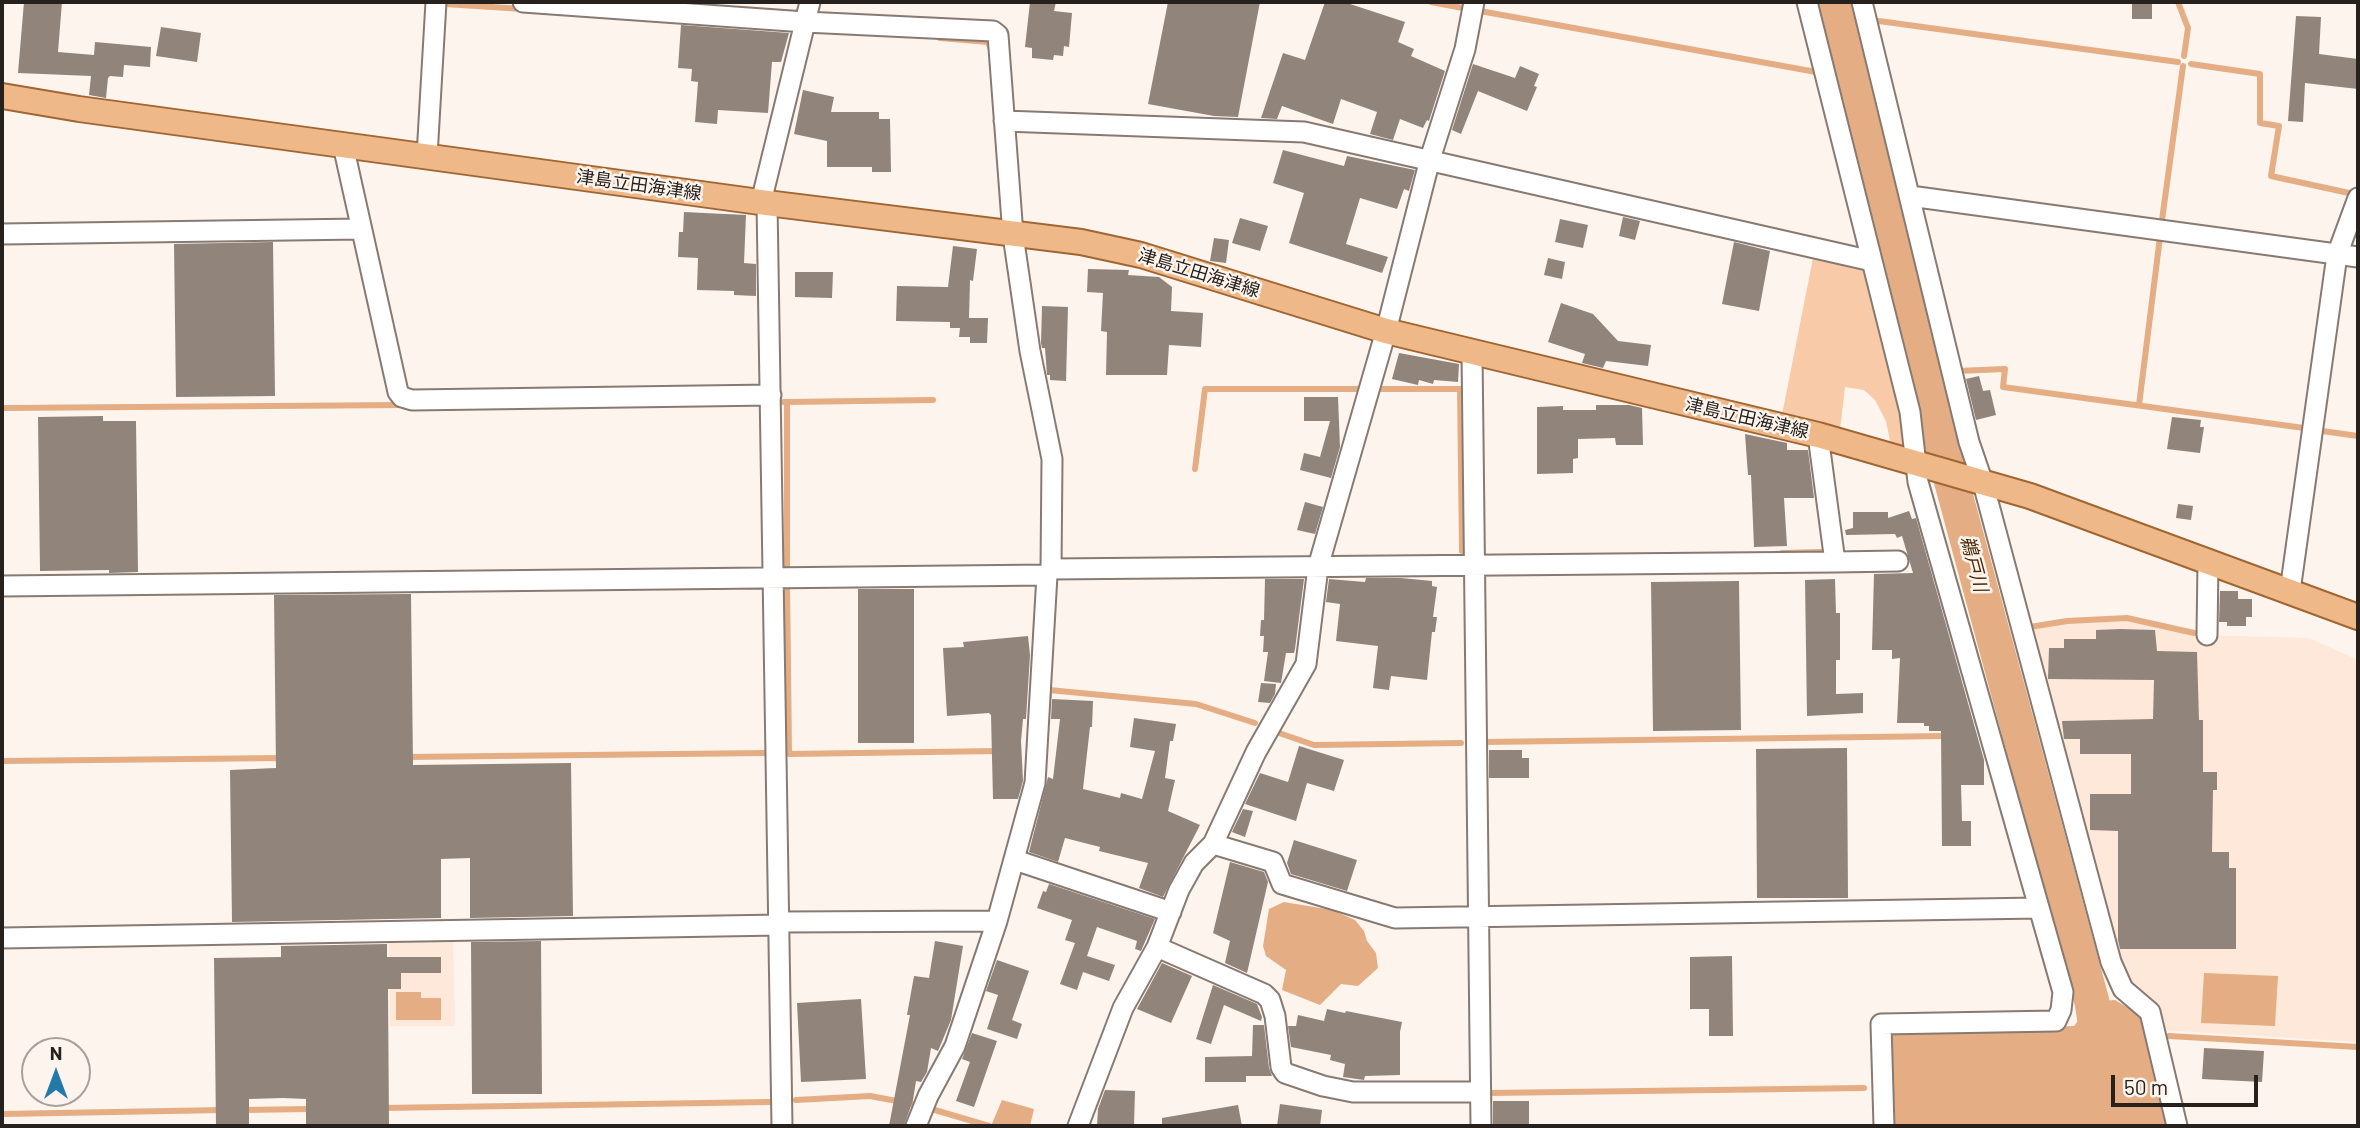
<!DOCTYPE html>
<html>
<head>
<meta charset="utf-8">
<style>
	body { margin:0 }
	#map { position:relative; width:2360px; height:1128px; overflow:hidden; background:#fdf4ee; font-family:Barlow,sans-serif }
	canvas { display:block }
	.frame { position:absolute; inset:0; border:4px solid #26211d; pointer-events:none }
	.north { position:absolute; left:21px; top:1037px; width:70px; height:70px; box-sizing:border-box; background:#fdf4ee; border:2px solid #a7a09a; border-radius:50%; rotate:0deg; font-size:19px; font-weight:700; line-height:28px; text-align:center; color:#26211d }
	.north::after { content:''; display:block; margin:auto; width:24px; height:32px; background:#237aa9; clip-path:polygon(50% 0,100% 100%,50% 72%,0 100%) }
	.scale { position:absolute; left:2111px; top:1075px; width:147px; height:32px; box-sizing:border-box; border:4px solid #26211d; border-top:0; padding-left:9px; font-size:21px; line-height:24px; white-space:nowrap; color:#26211d; -webkit-text-stroke:5px #fdf4ee; paint-order:stroke }
</style>
</head>
<body>
<div id="map">
<canvas width="2360" height="1128"></canvas>
<div class="frame"></div>
<div class="north">N</div>
<div class="scale">50 m</div>
</div>
<script>
const ctx = document.querySelector('canvas').getContext('2d');
ctx.lineJoin = 'round';
function fillPath(path, color) { ctx.fillStyle = color; ctx.fill(path, 'evenodd'); }
const toPath = rows => new Path2D(rows.map(r => 'M' + r).join(''));
function trace(path, color, width, dash) { ctx.strokeStyle = color; ctx.lineWidth = width; ctx.lineCap = dash ? 'butt' : 'round'; ctx.setLineDash(dash || []); ctx.stroke(path); }
function drawText(font, color, halo, rows, align = 'center') {
  ctx.font = font + ' Barlow,"Noto Sans JP",sans-serif'; ctx.lineWidth = 5; ctx.setLineDash([]); ctx.textBaseline = 'middle'; ctx.strokeStyle = halo; ctx.fillStyle = color; for (const [text, x, y, turn = 0] of rows) {
    ctx.save(); ctx.translate(x, y); ctx.rotate((+turn || 0) * Math.PI / 180); ctx.textAlign = isNaN(turn) ? turn : align; if (halo) ctx.strokeText(text, 0, 0); ctx.fillText(text, 0, 0); ctx.restore();
  }
}
fillPath(toPath([
	[2127,621,2197,635,2309,638,2358,660,2358,1042,2160,1030,2155,1006,2129,981,2114,951,2028,630,2068,623],
	[453,936,455,1026,390,1026,389,937]
]), '#fde8d9');
fillPath(toPath([
	[1813,258,1869,269,1906,414,1905,450,1894,446,1890,441,1886,421,1875,400,1864,390,1845,387,1840,430,1782,415]
]), '#f8caa8');
fillPath(toPath([
	[1284,902,1332,910,1355,920,1364,931,1367,941,1376,953,1378,968,1358,986,1341,984,1320,1005,1282,990,1286,970,1266,956,1263,946,1269,909],
	[2204,973,2278,976,2275,1026,2201,1023],
	[396,992,421,992,421,998,441,998,441,1020,396,1020],
	[2115,1000,2142,1016,2168,1126,1892,1126,1890,1035,1896,1031,2074,1026,2080,1018,2078,1003],
	[1002,1100,1034,1109,1030,1126,991,1126]
]), '#e5ad83');
trace(toPath([
	[1431,2,1463,8],
	[2178,2,2188,28,2184,56],
	[445,4,523,9],
	[1480,11,1816,72],
	[1879,21,2178,62],
	[940,38,988,42,991,49],
	[2191,64,2260,74,2260,123,2279,126,2271,176,2349,193],
	[1843,74,1850,74],
	[2162,220,2183,66],
	[1881,264,1897,263],
	[1957,371,2005,369,2003,387,2304,428],
	[1379,389,1460,389,1462,551],
	[783,402,787,402,787,568],
	[787,402,933,400],
	[2139,405,2160,237],
	[2,408,406,405],
	[2322,431,2358,436],
	[1195,469,1205,389,1361,389],
	[1782,553,1821,552],
	[787,584,789,754,998,751],
	[2030,627,2067,621,2127,618,2194,633],
	[1049,696,1049,690,1196,704,1255,723],
	[1279,733,1314,745,1461,743],
	[2004,736,2021,736],
	[1483,742,1946,736],
	[406,757,765,753],
	[2,761,283,758],
	[2169,1036,2358,1047],
	[1489,1093,1864,1088],
	[796,1100,870,1096,918,1105],
	[382,1108,770,1102],
	[928,1108,989,1126],
	[242,1110,311,1109],
	[2,1114,224,1110]
]), '#e5ad83', 6);
trace(toPath([
	[1835,2,1850,74,1935,420,2092,1002,2097,1033,2092,1126]
]), '#e5ad83', 35);
fillPath(toPath([
	[24,2,62,2,58,52,94,55,95,42,151,47,150,67,124,65,123,77,110,76,108,78,106,98,89,95,91,76,18,73],
	[1030,2,1056,2,1054,11,1072,13,1069,47,1064,46,1063,56,1054,55,1053,60,1032,58,1032,48,1025,47],
	[1168,2,1260,2,1238,117,1214,116,1148,104],
	[1325,2,1344,2,1405,22,1398,42,1414,49,1411,56,1445,71,1429,121,1427,120,1423,128,1400,119,1393,140,1370,134,1377,112,1341,99,1333,124,1282,106,1277,119,1261,118,1283,53,1305,60],
	[2132,2,2152,2,2152,19,2132,19],
	[2296,16,2321,17,2319,54,2358,59,2358,89,2305,83,2303,122,2288,121],
	[681,25,789,33,781,62,772,62,768,113,718,110,717,124,695,122,698,82,691,81,692,69,678,68],
	[161,27,201,33,197,62,156,56],
	[1473,64,1515,78,1520,66,1539,74,1534,86,1537,87,1527,111,1478,91,1461,134,1452,130],
	[803,90,834,97,831,112,879,112,879,119,890,119,891,172,872,172,872,167,827,167,827,141,794,134],
	[1283,150,1344,166,1347,156,1415,170,1409,191,1404,189,1397,209,1360,198,1346,244,1388,257,1382,273,1289,243,1304,193,1273,183],
	[684,212,746,215,744,263,756,264,756,296,734,295,734,291,697,290,698,258,678,257,679,232,683,232],
	[1623,217,1640,221,1635,240,1619,236],
	[1240,218,1268,226,1260,251,1232,243],
	[1560,219,1588,225,1583,248,1555,242],
	[1214,238,1229,240,1226,263,1210,261],
	[273,242,275,396,176,397,174,244],
	[1734,242,1770,251,1759,311,1722,304],
	[953,246,977,249,973,281,970,280,969,318,988,318,987,343,970,343,970,337,959,337,960,328,950,328,950,322,896,321,897,286,948,287],
	[1548,258,1565,262,1562,279,1544,275],
	[1088,269,1129,270,1128,275,1159,277,1172,287,1171,311,1203,313,1201,347,1169,345,1167,375,1106,375,1107,332,1101,331,1103,293,1087,292],
	[795,272,833,272,832,298,795,297],
	[1561,303,1593,314,1618,341,1651,345,1648,366,1606,361,1603,368,1582,363,1585,354,1548,342],
	[1042,306,1068,307,1066,381,1050,380,1050,375,1047,375,1045,348,1042,348,1041,343],
	[1399,353,1459,364,1458,382,1434,380,1433,384,1419,380,1418,385,1392,379],
	[1979,376,1983,391,1990,390,1996,415,1976,420,1966,379],
	[1304,397,1338,397,1340,447,1331,478,1300,470,1304,453,1320,457,1330,421,1304,421],
	[1596,405,1629,405,1642,408,1643,445,1616,445,1615,438,1578,439,1578,458,1573,459,1573,473,1537,474,1537,407,1563,406,1563,410,1596,410],
	[103,416,103,421,136,421,138,572,109,573,109,570,40,571,38,417],
	[2172,417,2201,420,2200,427,2204,427,2200,453,2167,449],
	[1745,434,1787,443,1787,450,1808,450,1814,498,1784,498,1787,546,1754,547,1751,475,1748,475],
	[1305,502,1323,507,1315,534,1297,530],
	[2178,504,2193,506,2191,520,2176,518],
	[1909,511,1912,519,1916,518,1984,760,1984,785,1961,785,1962,821,1971,821,1971,846,1942,846,1941,731,1929,731,1929,726,1924,726,1924,723,1897,723,1900,658,1892,659,1892,650,1872,650,1874,574,1913,573,1902,536,1897,538,1895,534,1846,535,1845,530,1853,528,1853,512,1888,512,1888,518],
	[1366,578,1401,578,1432,581,1432,586,1437,587,1433,617,1437,617,1435,632,1432,632,1427,680,1391,676,1389,690,1373,688,1378,646,1336,641,1340,604,1326,602,1329,579,1365,582],
	[1265,579,1304,579,1295,649,1294,653,1286,653,1281,683,1264,681,1268,652,1263,652,1264,636,1260,636,1261,620,1264,620],
	[1835,579,1836,613,1840,613,1840,660,1836,660,1836,694,1863,693,1863,713,1807,716,1805,580],
	[1739,581,1741,730,1653,731,1651,582],
	[858,589,914,589,914,743,858,743],
	[2220,591,2238,591,2238,599,2252,599,2252,617,2246,617,2246,626,2227,626,2227,622,2219,622],
	[411,594,413,765,571,763,573,916,470,918,470,858,441,859,441,918,232,922,230,770,276,768,274,595],
	[2120,629,2155,630,2157,651,2197,652,2199,720,2203,720,2203,772,2217,772,2217,790,2213,790,2212,852,2229,852,2229,868,2236,868,2236,949,2120,949,2118,940,2118,831,2090,830,2090,794,2131,794,2131,754,2080,754,2080,739,2064,739,2062,721,2153,719,2154,680,2048,679,2049,648,2064,648,2064,639,2096,639,2096,630],
	[1028,636,1030,655,1026,719,1023,719,1021,741,1023,781,1018,799,993,799,991,715,989,713,947,716,943,648,964,647,963,642],
	[1261,683,1276,684,1275,694,1270,703,1258,702],
	[1052,699,1093,701,1092,727,1090,727,1083,789,1120,798,1121,793,1142,799,1155,751,1130,747,1134,718,1176,724,1173,741,1170,741,1165,778,1175,780,1168,811,1200,825,1163,897,1139,888,1148,863,1099,851,1100,847,1065,838,1058,862,1029,852,1048,777,1053,779,1060,719,1051,719],
	[1299,746,1344,760,1334,791,1307,783,1296,821,1245,804,1260,773,1288,782],
	[1847,748,1848,898,1757,898,1756,749],
	[1489,750,1522,750,1522,758,1529,758,1529,778,1489,778],
	[1243,809,1253,811,1245,837,1232,832],
	[1294,840,1357,860,1347,891,1291,874,1287,863],
	[1230,862,1264,872,1268,882,1247,973,1225,963,1230,941,1213,933],
	[1049,884,1155,919,1141,951,1135,949,1137,941,1097,927,1087,956,1115,965,1109,981,1083,972,1077,990,1060,984,1075,943,1065,940,1072,920,1037,908,1043,891,1046,892],
	[541,941,542,1094,472,1094,471,942],
	[935,941,963,946,951,1020,938,1051,931,1048,927,1072,921,1082,916,1081,913,1100,904,1126,889,1126,910,1015,907,1015,914,976,929,978],
	[387,944,387,957,441,957,441,973,401,973,401,989,388,989,389,1126,306,1126,306,1099,283,1098,249,1099,249,1126,216,1126,214,958,281,957,281,946],
	[1732,956,1733,1036,1709,1036,1709,1009,1690,1009,1690,957],
	[997,960,1029,971,1012,1020,1022,1024,1017,1039,987,1029,998,995,986,991],
	[1162,963,1192,976,1171,1023,1137,1009],
	[1213,985,1257,1004,1262,1017,1261,1021,1224,1005,1211,1044,1196,1039],
	[861,999,866,1079,801,1082,797,1003],
	[1327,1009,1345,1013,1346,1011,1402,1022,1400,1032,1400,1075,1365,1076,1364,1080,1343,1077,1345,1064,1330,1060,1331,1055,1291,1047,1288,1026,1296,1026,1298,1015,1324,1021],
	[1253,1025,1264,1025,1269,1068,1272,1076,1246,1076,1246,1082,1205,1082,1205,1057,1252,1056],
	[972,1033,997,1041,974,1107,956,1101,970,1062,962,1059],
	[2204,1048,2264,1051,2262,1082,2202,1079],
	[1105,1090,1135,1091,1134,1126,1097,1126,1098,1109],
	[1493,1101,1529,1101,1529,1124,1493,1124],
	[1280,1104,1322,1110,1320,1126,1277,1126],
	[1238,1105,1242,1126,1162,1126,1162,1118]
]), '#91847b');
const minor = toPath([
	[523,2,805,22,993,31,998,35,1013,235,1030,351,1052,459,1051,569],
	[1807,2,1910,412,1918,482,2063,992,2061,1010,2056,1021,1881,1024,1884,1126],
	[1862,2,1969,442,1983,483,2111,962,2123,989,2150,1012,2177,1126],
	[1004,121,1304,132,1872,261],
	[343,145,398,392,402,397,412,400,771,395],
	[427,156,436,2],
	[1910,196,2358,257],
	[761,202,810,2],
	[767,203,782,1126],
	[2,234,361,229],
	[1472,352,1481,1126],
	[1835,562,1898,561],
	[2,586,1047,575,1051,569,1835,562,1818,435],
	[2290,591,2337,255,2358,198],
	[2207,635,2208,562],
	[1213,844,1273,862,1282,884,1395,918,2039,908],
	[1015,860,1171,912],
	[780,922,997,921,1035,783,1047,575],
	[2,938,780,925],
	[1157,947,1264,994,1270,1000,1275,1016,1281,1067,1285,1073,1323,1086,1353,1092,1480,1092],
	[916,1126,928,1096,955,1046,997,921],
	[1078,1126,1123,1008,1157,947,1179,890,1194,863,1213,844,1256,752,1306,664,1318,567,1386,331,1430,159,1465,49,1474,2]
]);
const major = toPath([
	[2,96,79,109,767,203,1081,242,1141,255,1386,331,1818,435,2030,496,2358,617]
]);
trace(minor, '#877a71', 23);
trace(major, '#a16530', 28);
trace(minor, '#fff', 19);
trace(major, '#eeb889', 24);
drawText('18px', '#26211d', '#fdf4ee', [
	["津島立田海津線",639,185,8],
	["津島立田海津線",1199,273,17],
	["津島立田海津線",1747,418,13]
]);
drawText('italic 19px', '#4b2706', '#fdf4ee', [
	["鵜戸川",1974,564,75]
]);
</script>
</body>
</html>
